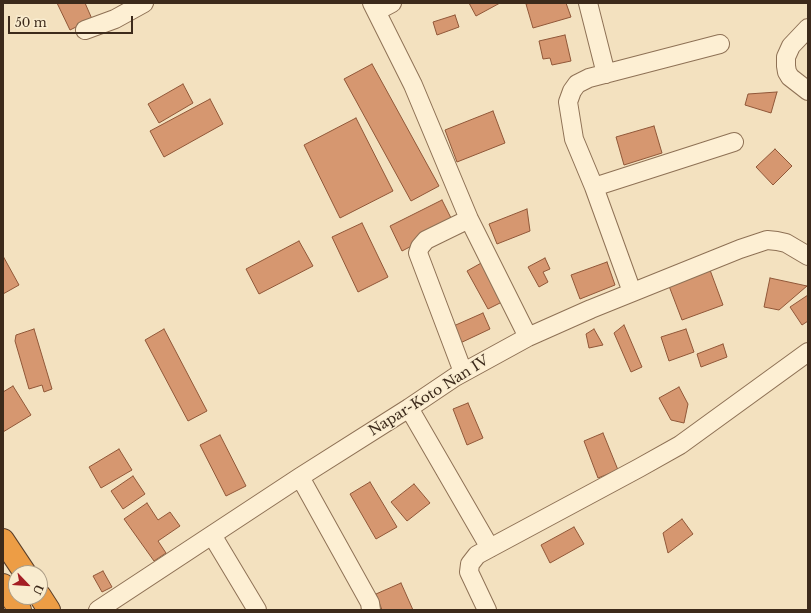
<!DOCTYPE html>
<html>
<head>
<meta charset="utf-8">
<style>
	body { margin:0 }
	#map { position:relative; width:811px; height:613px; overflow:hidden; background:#f3e1bf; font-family:"Libre Baskerville",serif }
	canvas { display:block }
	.frame { position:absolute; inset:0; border:4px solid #3c2a1b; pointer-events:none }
	.north { position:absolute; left:8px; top:565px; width:40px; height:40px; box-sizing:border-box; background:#f9eccf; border:1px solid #ad9e87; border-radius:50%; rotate:115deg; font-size:11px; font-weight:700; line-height:16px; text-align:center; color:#3c2a1b }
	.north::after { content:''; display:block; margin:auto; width:14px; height:18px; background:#a41e24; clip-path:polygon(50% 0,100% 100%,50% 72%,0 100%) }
	.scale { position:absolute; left:8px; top:16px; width:125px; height:18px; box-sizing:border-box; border:2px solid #3c2a1b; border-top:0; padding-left:5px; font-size:12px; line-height:14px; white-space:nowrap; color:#3c2a1b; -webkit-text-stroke:3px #f9eccf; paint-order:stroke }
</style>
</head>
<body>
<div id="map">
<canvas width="811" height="613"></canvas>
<div class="frame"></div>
<div class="north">U</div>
<div class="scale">50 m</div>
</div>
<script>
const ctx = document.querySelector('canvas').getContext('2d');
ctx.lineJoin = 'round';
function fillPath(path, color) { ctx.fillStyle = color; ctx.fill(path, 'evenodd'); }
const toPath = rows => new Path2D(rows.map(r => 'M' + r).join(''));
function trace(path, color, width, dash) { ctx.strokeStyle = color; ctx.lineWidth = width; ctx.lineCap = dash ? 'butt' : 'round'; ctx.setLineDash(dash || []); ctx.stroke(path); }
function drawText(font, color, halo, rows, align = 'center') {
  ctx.font = font + ' "Libre Baskerville",serif'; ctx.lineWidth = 3; ctx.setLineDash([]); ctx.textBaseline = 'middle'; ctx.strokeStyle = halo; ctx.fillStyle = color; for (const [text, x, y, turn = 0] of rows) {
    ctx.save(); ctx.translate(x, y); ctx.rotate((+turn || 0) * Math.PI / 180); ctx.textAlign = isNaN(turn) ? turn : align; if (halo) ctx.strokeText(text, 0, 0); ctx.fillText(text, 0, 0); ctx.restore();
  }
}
const building = toPath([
	[57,3,85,3,92,19,70,30,57,3],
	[469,3,500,3,476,16,469,3],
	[531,3,566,3,571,17,533,28,526,4,531,3],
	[455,15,459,27,437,35,433,22,455,15],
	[565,35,571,61,552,65,550,58,543,59,539,41,565,35],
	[372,64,439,186,411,201,344,79,372,64],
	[183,84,193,103,159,123,148,104,183,84],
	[777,92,771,113,745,105,748,94,777,92],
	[210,99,223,124,164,157,150,131,210,99],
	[493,111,505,143,457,162,445,130,493,111],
	[356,118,393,191,340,218,304,145,356,118],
	[654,126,662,153,624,165,616,137,654,126],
	[775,149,792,166,773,185,756,167,775,149],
	[442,200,454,224,402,251,390,226,442,200],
	[527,209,530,231,497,244,489,224,527,209],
	[362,223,388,277,358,292,332,237,362,223],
	[299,241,313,266,259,294,246,269,299,241],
	[3,256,19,285,3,294,3,256],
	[545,258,550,269,543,272,548,282,539,287,528,267,545,258],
	[483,262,504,301,488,309,467,271,483,262],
	[607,262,615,285,580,299,571,275,607,262],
	[710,270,723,305,682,320,669,286,710,270],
	[770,278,807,286,779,310,764,307,770,278],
	[808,295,808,321,802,325,790,307,808,295],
	[483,313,490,329,456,345,449,328,483,313],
	[624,325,642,367,631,372,614,333,624,325],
	[34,329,52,389,44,392,42,385,29,389,15,341,16,335,34,329],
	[164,329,207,411,188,421,145,340,164,329],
	[594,329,603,345,589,348,586,334,594,329],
	[686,329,694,352,669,361,661,337,686,329],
	[723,344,727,357,701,367,697,354,723,344],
	[13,386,31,415,3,432,3,392,13,386],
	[679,387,688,404,684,423,671,420,659,398,679,387],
	[468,403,483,438,467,445,453,409,468,403],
	[603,433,618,470,598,478,584,441,603,433],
	[220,435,246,486,226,496,200,445,220,435],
	[119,449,132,470,101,488,89,467,119,449],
	[133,476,145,494,123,509,111,491,133,476],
	[370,482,397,527,376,539,350,494,370,482],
	[414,484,430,503,407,521,391,502,414,484],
	[147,503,158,520,170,512,180,526,158,541,166,553,154,561,124,519,147,503],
	[682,519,693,534,668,553,663,533,682,519],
	[574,527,584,544,550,563,541,545,574,527],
	[103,571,112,587,102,592,93,576,103,571],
	[401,583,413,610,382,610,376,594,401,583]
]);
fillPath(building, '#d69770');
trace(building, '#905738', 1);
const minor = toPath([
	[372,3,413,85,469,219,528,337],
	[588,3,606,74],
	[377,11,392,3],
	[808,28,791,46,786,57,786,66,787,72,790,77,808,91],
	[85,30,115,19,144,3],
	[594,187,734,142],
	[632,292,594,187,574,139,568,102,572,91,577,84,589,78,720,44],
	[463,372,418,253,420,247,426,240,469,219],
	[409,408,490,548],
	[300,477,370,603,371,610],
	[212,535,257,610],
	[98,610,300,477,409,408,455,377,528,337,591,309,740,249,767,240,777,241,786,243,808,256],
	[487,610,469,572,470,564,477,555,490,548,639,468,680,445,808,352]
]);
const highway = toPath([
	[3,540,25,573],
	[3,585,20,610],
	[40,596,49,610]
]);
trace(minor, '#8e7155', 20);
trace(highway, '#5b3f2a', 24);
trace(minor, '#fdefd3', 18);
trace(highway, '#ed9d45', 22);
drawText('14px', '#3c2a1b', '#f9eccf', [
	["Napar-Koto Nan IV",429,396,-32]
]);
</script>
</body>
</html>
